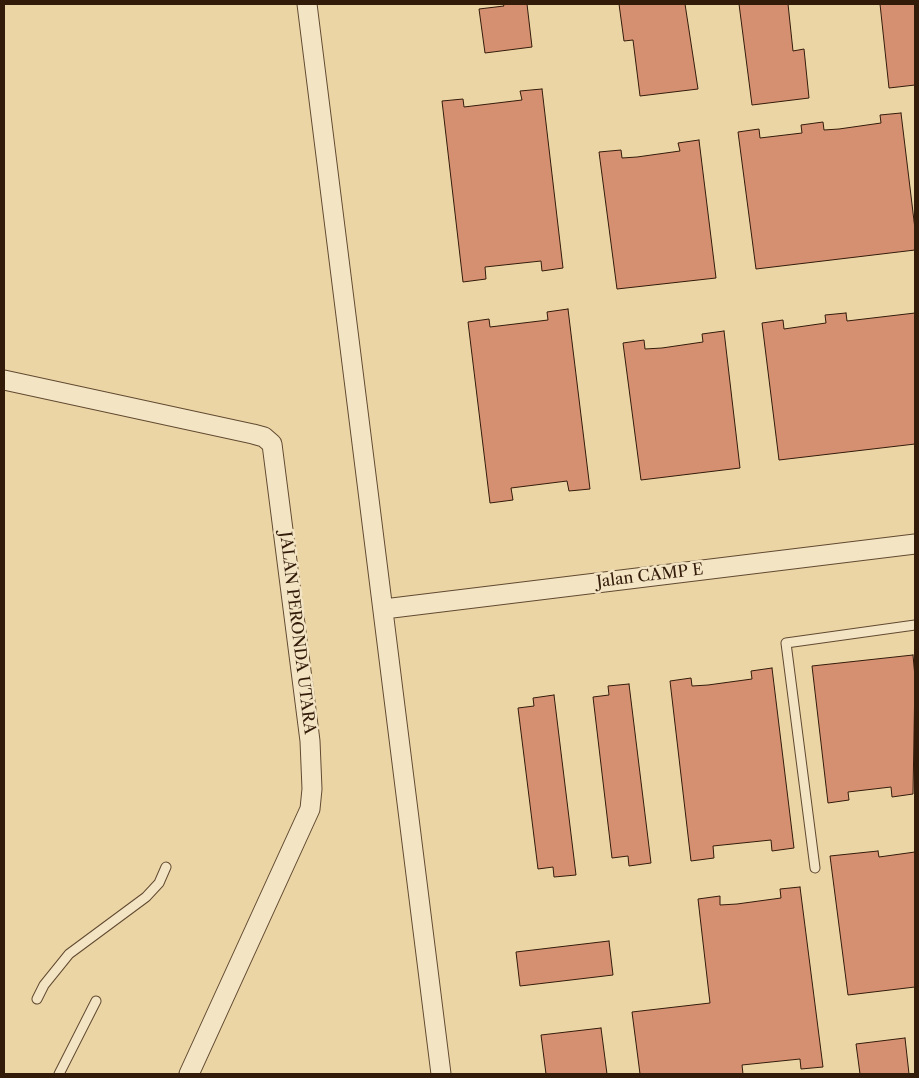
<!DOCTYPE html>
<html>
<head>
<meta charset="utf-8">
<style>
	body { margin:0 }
	#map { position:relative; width:919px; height:1078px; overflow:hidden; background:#ecd5a5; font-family:"Libre Caslon Text",serif }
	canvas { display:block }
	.frame { position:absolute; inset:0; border:5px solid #331b0a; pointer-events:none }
</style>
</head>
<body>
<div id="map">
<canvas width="919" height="1078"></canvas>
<div class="frame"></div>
</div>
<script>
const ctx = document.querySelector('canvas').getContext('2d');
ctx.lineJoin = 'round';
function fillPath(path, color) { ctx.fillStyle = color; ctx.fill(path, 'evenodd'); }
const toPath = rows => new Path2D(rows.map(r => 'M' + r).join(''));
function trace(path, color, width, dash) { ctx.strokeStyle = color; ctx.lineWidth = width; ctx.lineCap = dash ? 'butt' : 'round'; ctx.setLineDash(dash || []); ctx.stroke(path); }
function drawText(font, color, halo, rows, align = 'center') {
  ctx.font = font + ' "Libre Caslon Text",serif'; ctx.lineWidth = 5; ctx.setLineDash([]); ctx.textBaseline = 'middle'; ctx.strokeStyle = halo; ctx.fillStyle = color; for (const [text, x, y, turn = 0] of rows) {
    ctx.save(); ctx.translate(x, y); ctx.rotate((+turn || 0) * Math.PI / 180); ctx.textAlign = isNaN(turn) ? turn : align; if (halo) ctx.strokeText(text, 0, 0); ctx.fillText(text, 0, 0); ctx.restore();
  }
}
const building = toPath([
	[503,4,527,4,532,47,485,53,479,9,504,6,503,4],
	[619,4,685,4,698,89,640,96,633,40,624,41,619,4],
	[739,4,788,4,793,51,804,49,809,98,752,105,739,4],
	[880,4,915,4,915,85,889,88,880,4],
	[542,89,563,268,542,271,541,261,485,267,486,279,463,282,442,101,463,99,464,107,522,100,520,91,542,89],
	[901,113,915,229,915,250,756,269,738,132,759,129,760,138,802,133,801,125,823,122,824,130,839,129,881,123,880,115,901,113],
	[699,140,716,278,617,289,599,152,621,150,622,158,637,157,680,151,678,143,699,140],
	[568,309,590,489,569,491,567,481,511,488,513,500,490,503,468,322,489,319,490,327,548,320,547,312,568,309],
	[846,313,847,321,915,313,915,444,779,460,762,323,783,320,784,329,826,323,825,315,846,313],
	[724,331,740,468,641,480,623,343,644,340,645,349,662,348,703,342,702,334,724,331],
	[913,655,915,677,913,794,892,797,891,787,848,792,849,800,828,803,812,666,913,655],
	[772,668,794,848,772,851,771,840,713,846,714,858,691,861,670,681,691,678,692,686,708,685,752,679,751,671,772,668],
	[629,684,651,863,629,866,628,856,612,858,593,697,609,695,608,686,629,684],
	[554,695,576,875,554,877,553,867,538,869,518,708,534,706,533,698,554,695],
	[878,851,879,857,915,852,915,987,848,995,830,856,878,851],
	[800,887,823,1067,801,1069,800,1059,742,1065,743,1074,640,1074,632,1012,710,1003,698,899,720,896,720,905,737,904,781,898,780,889,800,887],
	[609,941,613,975,520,986,516,952,609,941],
	[601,1028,607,1074,546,1074,541,1035,601,1028],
	[905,1038,909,1074,860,1074,856,1044,905,1038]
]);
fillPath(building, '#d59071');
trace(building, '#331b0a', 1);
const lane = toPath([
	[815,868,786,643,915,625],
	[37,999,44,985,69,954,146,897,159,883,166,867],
	[59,1074,96,1001]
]);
const street = toPath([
	[307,4,441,1074],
	[4,380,253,434,264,437,272,444,310,741,312,789,310,809,189,1074],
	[384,609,915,544]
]);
trace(lane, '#614a31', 11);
trace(street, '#614a31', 21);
trace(lane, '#f3e4c4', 9);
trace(street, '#f3e4c4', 19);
drawText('16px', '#331b0a', '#f3e4c4', [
	["Jalan CAMP E",650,576,-7],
	["JALAN PERONDA UTARA",297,633,83]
]);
</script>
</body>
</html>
